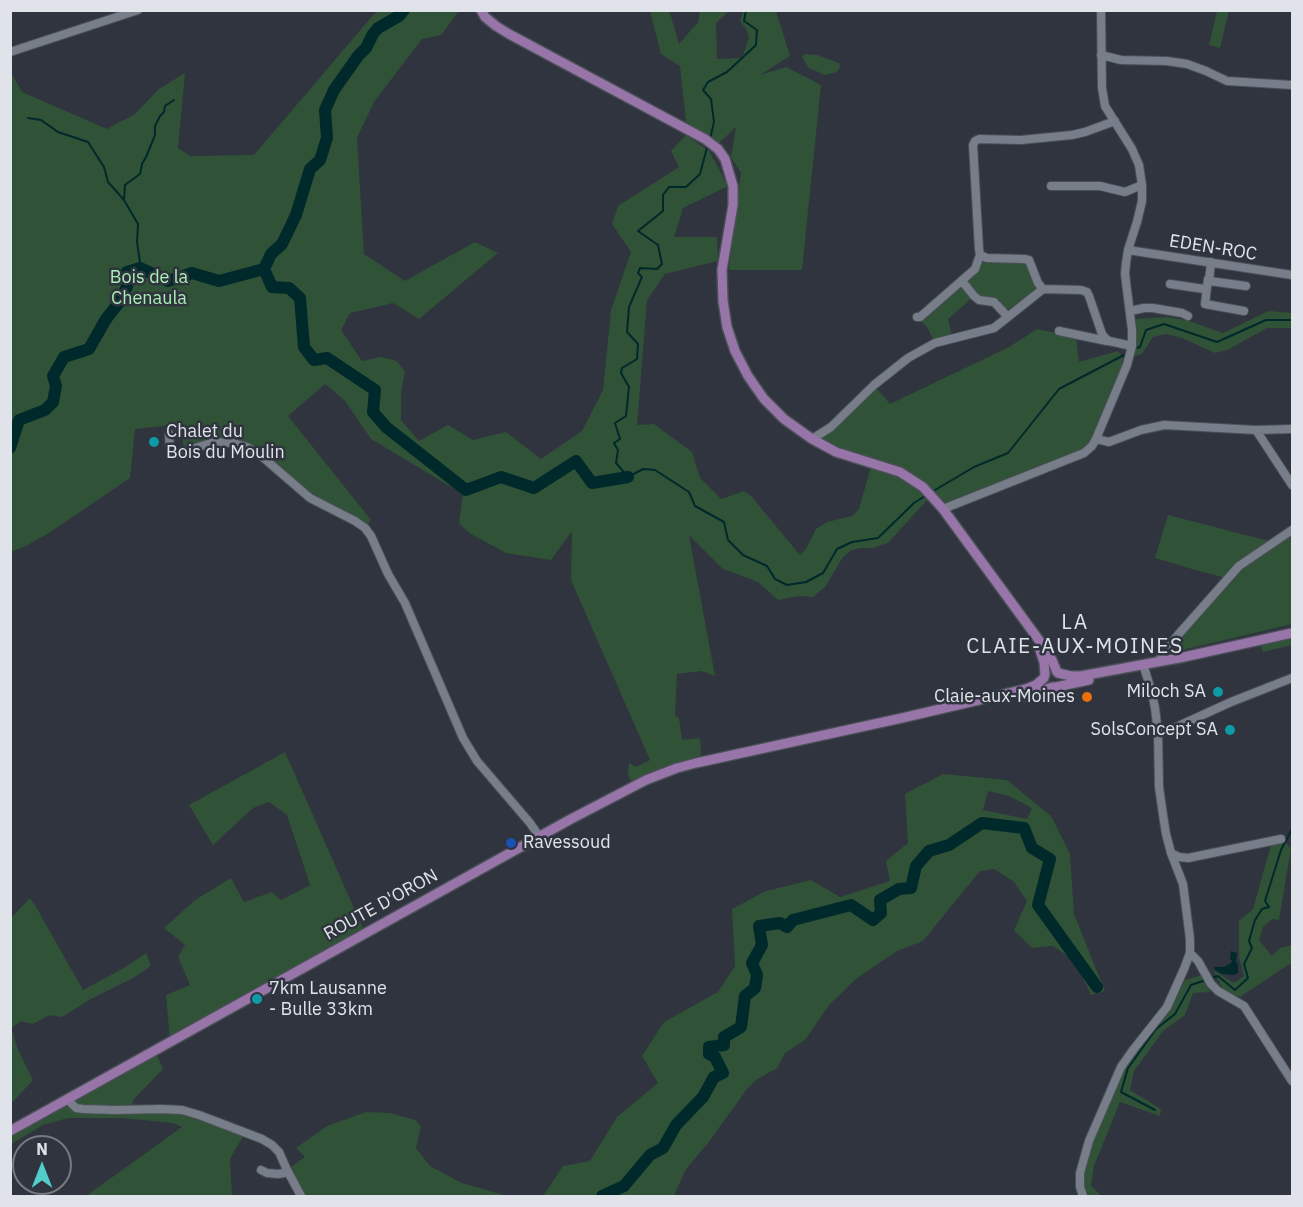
<!DOCTYPE html>
<html>
<head>
<meta charset="utf-8">
<style>
	body { margin:0 }
	#map { position:relative; width:1303px; height:1207px; overflow:hidden; background:#2f343e; font-family:"IBM Plex Sans",sans-serif }
	canvas { display:block }
	.frame { position:absolute; inset:0; border:12px solid #e0e4ea; pointer-events:none }
	.north { position:absolute; left:12px; top:1135px; width:60px; height:60px; box-sizing:border-box; background:#2f343e; border:2px solid #767a83; border-radius:50%; rotate:0deg; font-size:16px; font-weight:700; line-height:24px; text-align:center; color:#e0e4ea }
	.north::after { content:''; display:block; margin:auto; width:21px; height:27px; background:#53cdca; clip-path:polygon(50% 0,100% 100%,50% 72%,0 100%) }
</style>
</head>
<body>
<div id="map">
<canvas width="1303" height="1207"></canvas>
<div class="frame"></div>
<div class="north">N</div>
</div>
<script>
const ctx = document.querySelector('canvas').getContext('2d');
ctx.lineJoin = 'round';
function fillPath(path, color) { ctx.fillStyle = color; ctx.fill(path, 'evenodd'); }
const toPath = rows => new Path2D(rows.map(r => 'M' + r).join(''));
function trace(path, color, width, dash) { ctx.strokeStyle = color; ctx.lineWidth = width; ctx.lineCap = dash ? 'butt' : 'round'; ctx.setLineDash(dash || []); ctx.stroke(path); }
function drawText(font, color, halo, rows, align = 'center') {
  ctx.font = font + ' "IBM Plex Sans",sans-serif'; ctx.lineWidth = 5; ctx.setLineDash([]); ctx.textBaseline = 'middle'; ctx.strokeStyle = halo; ctx.fillStyle = color; for (const [text, x, y, turn = 0] of rows) {
    ctx.save(); ctx.translate(x, y); ctx.rotate((+turn || 0) * Math.PI / 180); ctx.textAlign = isNaN(turn) ? turn : align; if (halo) ctx.strokeText(text, 0, 0); ctx.fillText(text, 0, 0); ctx.restore();
  }
}
fillPath(toPath([
	[380,10,459,11,441,35,422,39,374,102,357,138,364,254,405,281,475,242,498,253,419,319,393,303,350,313,341,330,362,361,381,357,397,361,405,372,401,392,401,420,419,441,448,425,473,440,506,432,541,459,582,431,603,390,611,310,631,252,612,224,618,206,679,167,671,151,686,135,709,151,728,186,683,208,674,237,717,237,718,261,665,274,647,300,637,425,654,424,692,452,700,478,721,499,744,491,751,496,800,555,806,549,816,529,827,522,852,516,859,509,872,463,812,439,874,385,890,404,1009,347,1037,329,1076,337,1079,362,1118,351,1123,358,1121,370,1093,438,1089,444,1078,452,943,509,934,498,927,500,888,543,873,548,861,548,852,550,843,557,825,587,813,597,799,596,778,600,758,582,723,569,689,535,715,676,701,671,677,674,675,716,679,718,682,740,700,738,701,755,632,783,628,776,629,763,636,767,650,760,571,580,572,531,551,560,506,553,471,534,459,524,463,494,371,439,345,401,325,384,288,416,371,520,365,528,310,498,247,447,214,442,183,452,183,435,181,432,175,431,172,430,176,426,184,427,183,424,135,429,130,478,49,533,26,546,11,552,10,71,22,92,107,129,135,114,159,89,185,73,178,148,190,156,254,155,374,14],
	[650,11,667,11,670,13,679,44,698,22,700,11,729,11,716,23,717,59,742,58,749,38,747,30,740,21,743,11,776,11,790,56,760,75,786,67,821,85,802,270,729,270,741,173,731,157,736,127,719,143,686,122,680,66,661,54],
	[1217,11,1229,11,1220,48,1209,45],
	[805,54,817,55,839,63,840,67,837,72,825,75,809,68,802,57],
	[982,260,1025,261,1030,266,1038,290,1014,310,1006,309,982,298,974,292,967,280,980,270],
	[962,284,973,297,948,319,952,336,934,341,927,327,919,319],
	[1268,311,1292,313,1292,328,1267,328,1227,350,1215,353,1182,338,1166,334,1153,337,1142,354,1134,356,1136,319,1167,317,1186,320,1223,333],
	[1168,515,1269,541,1226,578,1199,571,1155,558],
	[1292,535,1292,624,1178,651,1172,647,1243,569],
	[1292,636,1292,645,1263,652,1259,643],
	[285,752,365,933,170,1042,166,995,190,985,178,957,185,945,164,928,195,900,231,878,244,902,272,892,281,900,310,885,287,815,269,802,253,808,213,845,189,805],
	[943,774,1007,780,1051,816,1070,854,1074,914,1105,991,1091,995,1075,961,1053,946,1032,948,1014,930,1027,901,1014,882,994,869,980,871,923,941,897,951,857,978,829,1005,805,1040,785,1053,777,1068,756,1080,747,1089,708,1143,686,1169,675,1193,675,1196,543,1196,563,1166,590,1161,617,1117,658,1083,642,1056,664,1022,718,992,735,966,732,909,766,891,811,880,840,897,890,881,886,861,908,843,905,794],
	[988,791,1009,796,1032,808,1028,817,1027,819,983,810],
	[1286,843,1291,849,1279,920,1272,919,1263,927,1259,940,1272,956,1280,948,1292,945,1292,964,1288,965,1240,997,1224,991,1213,970,1234,983,1244,976,1239,957,1239,921,1253,909,1271,845],
	[30,898,35,905,83,990,124,968,146,953,151,966,133,978,89,1000,62,1017,50,1015,33,1024,21,1021,11,1028,19,1052,33,1080,11,1104,11,918],
	[1202,975,1210,992,1193,993,1185,1015,1163,1031,1134,1071,1130,1090,1161,1109,1160,1116,1120,1102,1094,1166,1091,1186,1102,1196,1086,1196,1082,1175,1091,1143,1124,1069,1135,1054,1169,1011,1185,980],
	[155,1051,163,1069,133,1100,132,1110,182,1110,245,1133,230,1159,232,1196,86,1196,182,1127,173,1123,121,1118,68,1118,43,1125,11,1144,10,1131],
	[366,1112,391,1113,415,1120,421,1126,416,1148,430,1166,462,1183,507,1196,301,1196,287,1170,305,1157,296,1148,327,1126]
]), '#305236');
fillPath(toPath([
	[1231,951,1237,953,1236,962,1238,964,1238,973,1233,975,1222,974,1215,970,1214,968,1215,967,1224,967,1231,963,1232,961,1230,959]
]), '#00292c');
trace(toPath([
	[28,118,41,120,58,132,88,142,104,167,108,182,124,200,138,224,137,242,140,262],
	[710,139,714,122,711,99,703,90,708,82,727,72,756,45,757,30,744,21,746,10],
	[708,144,700,174,686,187,669,187,663,195,663,211,638,231,658,245,662,264,657,269,640,268,638,273,642,277,629,307,627,332,638,344,637,359,622,368,621,373,629,387,626,416,615,423,620,439,614,443,618,450,616,463,628,477,643,469,655,470,689,492,695,506,724,522,728,540,743,555,767,566,775,579,787,585,806,582,823,573,837,549,852,542,878,538,914,503,925,496],
	[124,200,125,185,140,174,142,164,146,157,155,135,155,126,160,116,164,112,165,106,174,100],
	[140,267,140,268],
	[1137,348,1140,347,1146,330,1164,324,1217,342,1266,320,1292,320],
	[935,490,974,467,1008,453,1059,389,1124,355],
	[1155,1110,1121,1092,1128,1068,1156,1029,1175,1014,1191,985,1218,976,1235,990,1248,978,1244,964,1252,948,1249,941,1255,920,1262,909,1269,907,1265,901,1281,850,1292,829]
]), '#00292c', 2);
trace(toPath([
	[264,269,271,254,282,244,296,215,310,169,320,160,327,138,325,110,334,90,358,56,366,48,373,34,378,28,399,16,404,10],
	[10,448,19,420,45,410,53,402,56,386,53,376,64,357,89,349,106,319,121,300,128,284,127,272,140,268,168,281,192,273,219,281,264,269,272,287,289,288,300,298,304,347,314,360,327,358,375,390,373,412,386,427,466,490,501,477,534,488,576,461,592,483,628,477],
	[602,1196,624,1186,650,1155,663,1148,676,1125,703,1097,714,1077,723,1073,715,1057,709,1054,709,1047,724,1045,724,1037,741,1027,745,996,755,988,757,975,752,963,762,945,759,926,780,923,787,927,793,920,851,905,873,920,881,913,880,900,899,889,911,888,916,866,929,851,949,845,982,823,1024,828,1032,848,1050,859,1038,905,1097,987]
]), '#00292c', 12);
const minor = toPath([
	[10,52,138,10],
	[1101,55,1121,60,1167,61,1187,64,1206,71,1227,81,1292,85],
	[1115,121,1085,132,1072,135,1021,140,979,139,975,141,973,145,979,249,980,255,987,258,1024,259,1029,260,1038,283,1043,289,1081,290,1087,292,1089,296,1102,334,1105,338,1109,341,1132,346],
	[1051,186,1100,186,1125,192,1142,185],
	[1128,250,1292,275],
	[1211,262,1209,281,1246,286],
	[1208,279,1205,304,1244,311],
	[962,281,974,296,979,300,994,302,1008,317],
	[1170,284,1204,289,1206,289,1207,287],
	[1130,311,1144,308,1153,308,1182,313,1188,316],
	[917,317,920,317,975,269,980,255],
	[1059,331,1107,341],
	[1256,430,1292,485],
	[169,434,170,450,176,454,214,442,233,443,247,447,259,454,310,498,355,521,365,528,371,536,388,574,405,603,463,738,477,761,530,823,539,836],
	[812,439,831,427,874,385,908,358,935,343,994,328,1043,289],
	[1096,439,1109,442,1141,430,1164,425,1256,430,1292,429],
	[943,509,1084,453,1092,446,1096,439,1127,365,1132,346,1132,330,1125,274,1126,263,1128,250,1137,222,1142,201,1142,185,1139,165,1132,149,1105,106,1102,88,1101,10],
	[1160,661,1161,656,1177,636,1239,566,1292,530],
	[1158,733,1174,728,1231,702,1292,678],
	[1171,853,1179,857,1188,858,1281,839],
	[1190,953,1198,961,1211,984,1218,991,1244,1006,1292,1081],
	[67,1099,76,1108,83,1109,115,1110,161,1109,182,1110,199,1115,262,1139,272,1145,279,1152,287,1170,284,1173,278,1174,267,1173,261,1170],
	[287,1170,301,1196],
	[1083,1196,1080,1187,1080,1173,1089,1141,1121,1067,1133,1050,1167,1007,1184,969,1190,953,1190,939,1183,884,1171,853,1166,834,1163,815,1159,787,1158,733,1155,708,1152,693,1143,664]
]);
const major = toPath([
	[481,10,485,17,496,26,509,34,705,139,718,149,725,159,733,186,733,205,722,270,723,301,727,327,735,351,748,376,764,399,784,419,812,439,836,452,900,472,923,487,943,509,1041,643,1052,660,1057,672],
	[1039,647,1044,662,1045,675],
	[1058,673,1071,676,1081,676,1184,657,1292,633],
	[1056,687,1089,680],
	[1024,696,1053,687],
	[10,1131,571,819,646,780,677,768,696,763,902,718,1026,689,1036,685,1044,678]
]);
trace(minor, '#4b5058', 10);
trace(major, '#4b5058', 12);
trace(minor, '#777e89', 8);
trace(major, '#9775a9', 9);
for (const [x, y, r, color] of [
	[154,442,6,"#0f9aa8"],
	[1218,692,6,"#0f9aa8"],
	[1087,697,6,"#e8710a"],
	[1230,730,6,"#0f9aa8"],
	[511,843,6,"#1a4fb4"],
	[257,999,6,"#0f9aa8"]
]) { const dot = new Path2D(); dot.arc(x, y, r, 0, 2 * Math.PI); ctx.fillStyle = color; ctx.fill(dot); trace(dot, '#2f343e', 2); }
drawText('18px', '#e0e4ea', '#2f343e', [
	["EDEN-ROC",1213,248,9],
	["ROUTE D'ORON",381,905,-29]
]);
drawText('18px', '#a9eeb4', '#2f343e', [
	["Bois de la",149,278],
	["Chenaula",149,299]
]);
drawText('18px', '#e0e4ea', '#2f343e', [
	["Chalet du",166,432],
	["Bois du Moulin",166,453],
	["Miloch SA",1206,692,"right"],
	["Claie-aux-Moines",1075,697,"right"],
	["SolsConcept SA",1218,730,"right"],
	["Ravessoud",523,843],
	["7km Lausanne",269,989],
	["- Bulle 33km",269,1010]
], 'left');
ctx.letterSpacing = '1.5px';
drawText('21px', '#e0e4ea', '#2f343e', [
	["LA",1075,623],
	["CLAIE-AUX-MOINES",1075,647]
]);
ctx.letterSpacing = '0px';
</script>
</body>
</html>
